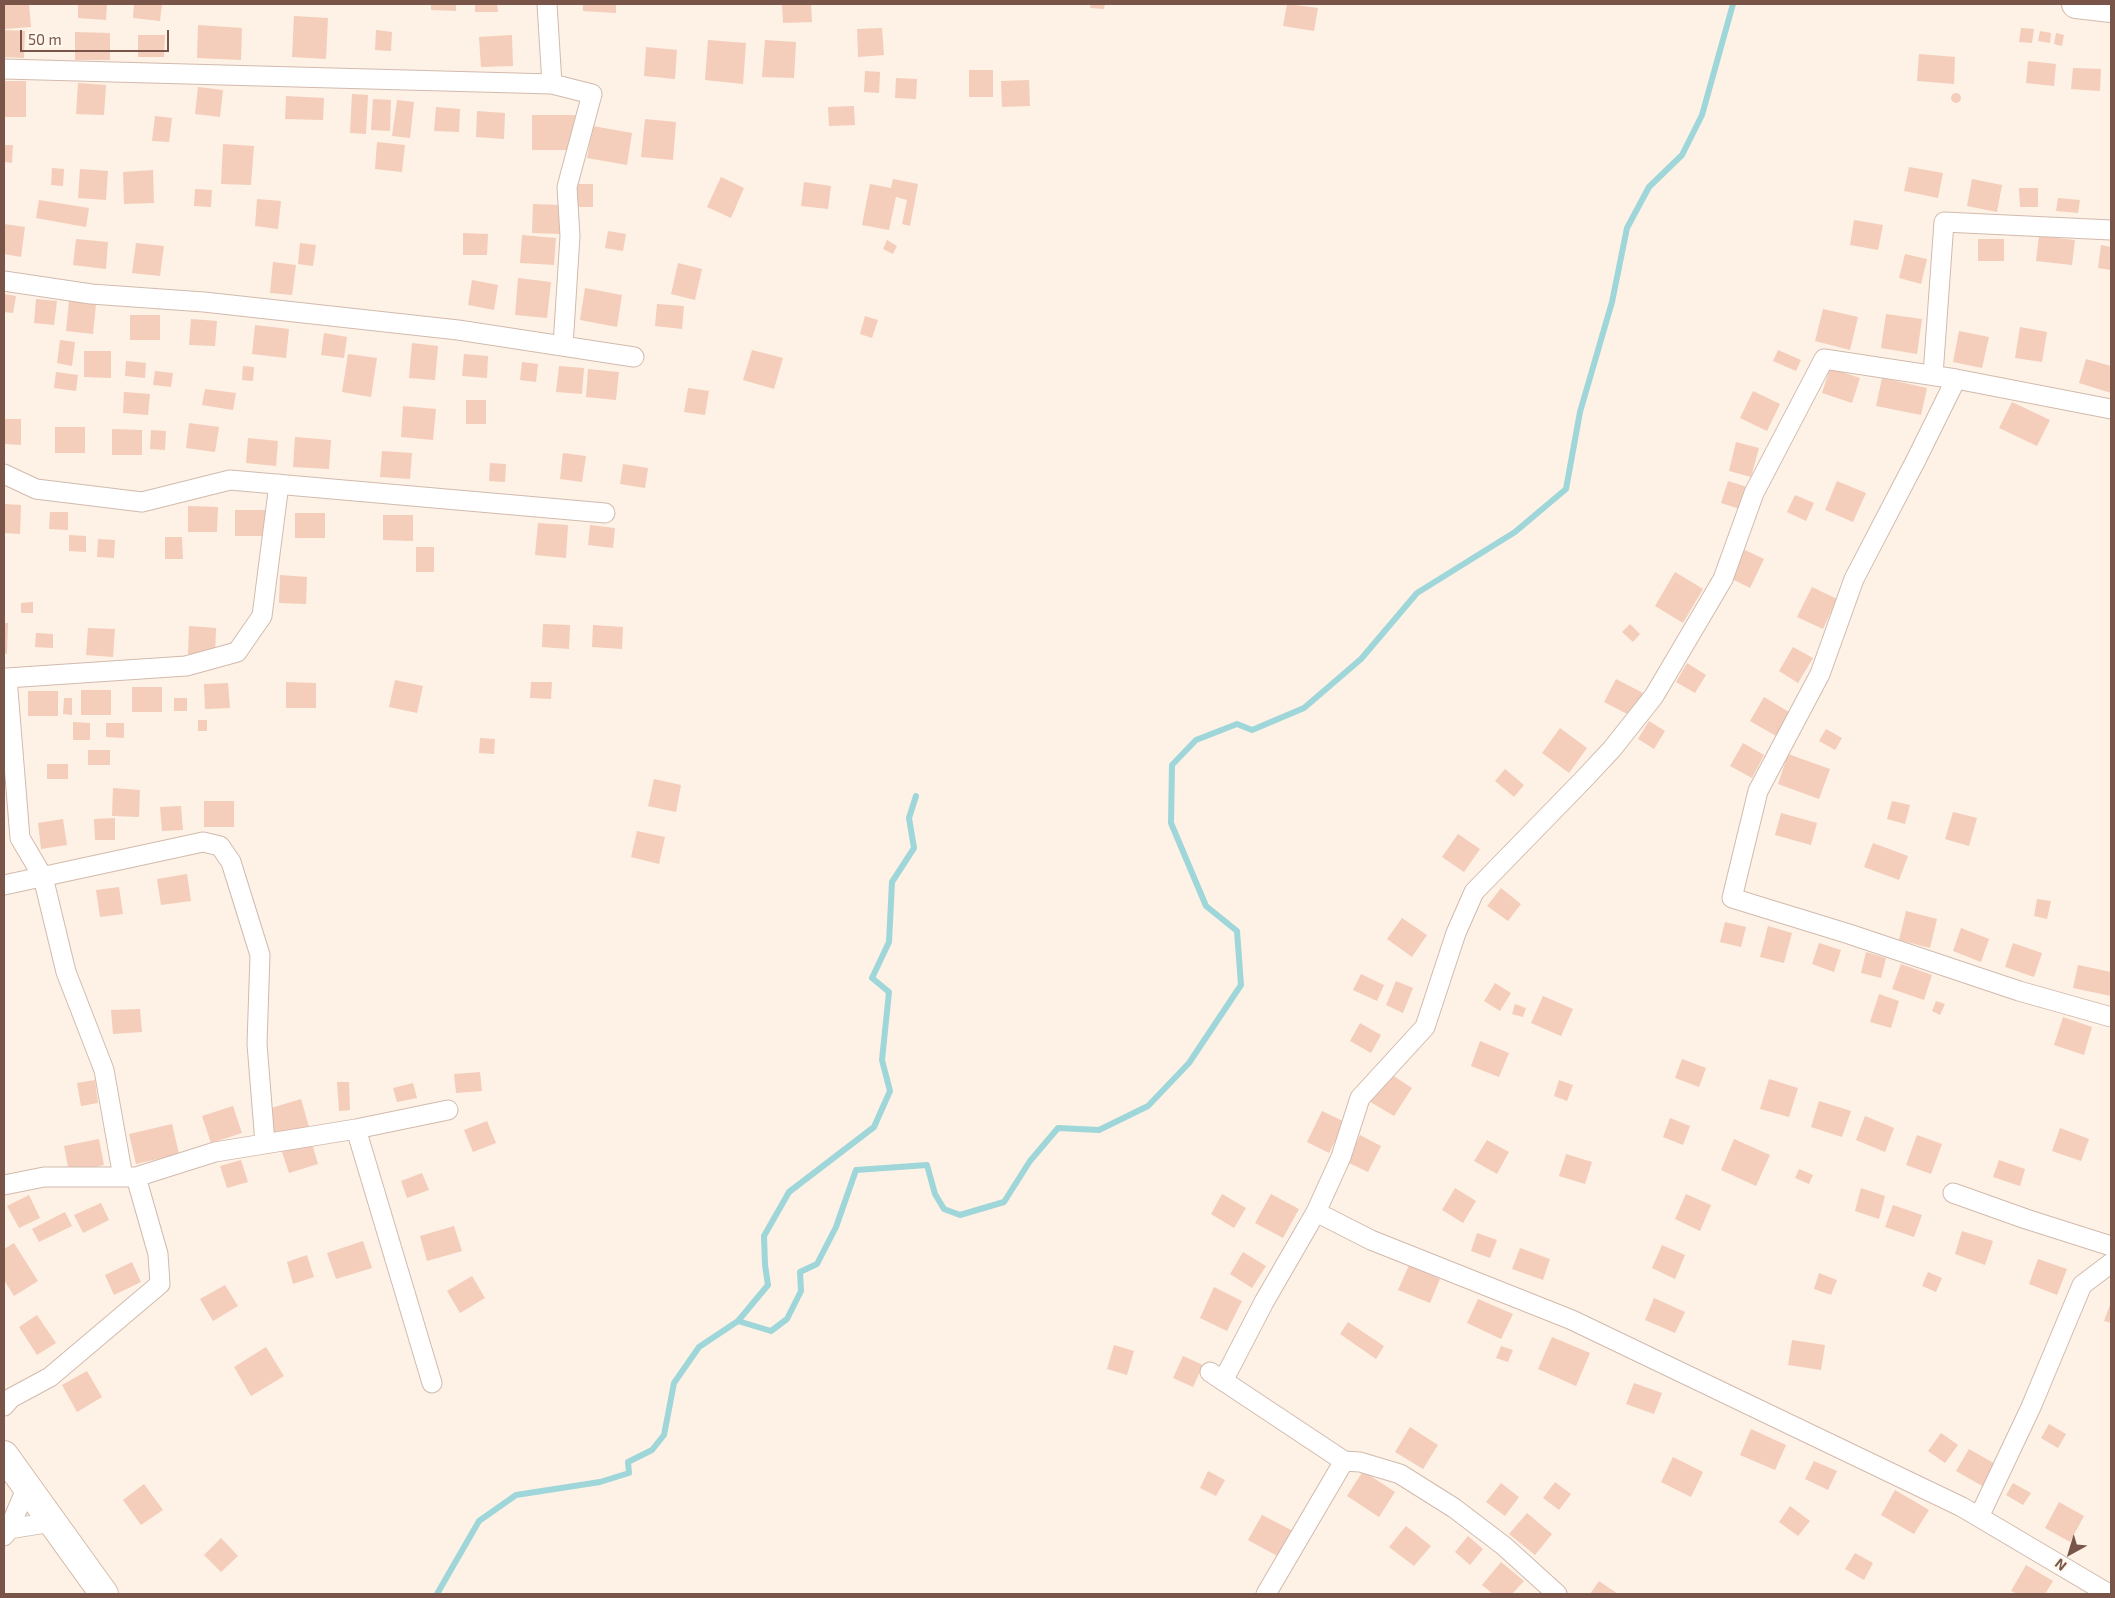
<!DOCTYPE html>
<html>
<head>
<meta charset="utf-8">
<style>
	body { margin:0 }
	#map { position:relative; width:2115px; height:1598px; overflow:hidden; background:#fdf2e5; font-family:"Exo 2",sans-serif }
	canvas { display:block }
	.frame { position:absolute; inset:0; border:5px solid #785548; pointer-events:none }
	.north { position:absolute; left:2045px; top:1528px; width:50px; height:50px; -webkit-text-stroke:4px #fff6ec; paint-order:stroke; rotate:219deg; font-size:14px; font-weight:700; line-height:20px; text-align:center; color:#785548 }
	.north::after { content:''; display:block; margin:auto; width:18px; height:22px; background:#785548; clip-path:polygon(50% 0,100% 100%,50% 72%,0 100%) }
	.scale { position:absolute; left:20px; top:30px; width:149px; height:22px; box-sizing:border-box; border:2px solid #785548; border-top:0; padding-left:6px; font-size:15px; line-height:18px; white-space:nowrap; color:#785548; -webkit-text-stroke:4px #fff6ec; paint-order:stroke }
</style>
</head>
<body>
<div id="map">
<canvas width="2115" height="1598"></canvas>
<div class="frame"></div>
<div class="north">N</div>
<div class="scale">50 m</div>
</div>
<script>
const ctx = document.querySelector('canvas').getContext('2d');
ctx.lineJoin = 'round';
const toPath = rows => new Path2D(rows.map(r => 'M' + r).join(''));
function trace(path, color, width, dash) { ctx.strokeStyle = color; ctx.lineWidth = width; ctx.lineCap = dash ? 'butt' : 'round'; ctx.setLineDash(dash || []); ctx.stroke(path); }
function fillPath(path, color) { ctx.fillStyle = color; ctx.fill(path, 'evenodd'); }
trace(toPath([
	[738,1321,768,1285,765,1265,764,1236,789,1192,874,1127,890,1091,882,1060,889,992,872,978,889,942,892,882,914,848,909,818,916,796],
	[437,1594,479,1521,516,1495,600,1482,629,1473,628,1462,652,1450,664,1435,674,1383,699,1347,738,1321,771,1331,787,1319,801,1291,800,1272,817,1264,836,1227,856,1170,927,1165,935,1194,944,1209,960,1215,1004,1202,1030,1161,1058,1128,1099,1130,1148,1106,1189,1063,1241,985,1237,931,1206,906,1171,823,1172,765,1196,740,1237,724,1252,730,1304,708,1361,659,1417,593,1515,532,1566,489,1580,412,1612,302,1627,228,1649,187,1682,155,1702,115,1733,4]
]), '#9ed6da', 6);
fillPath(toPath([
	[4,4,29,4,31,27,4,29],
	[78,4,107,4,106,20,78,18],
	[134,4,162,4,160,21,133,18],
	[431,4,456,4,456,11,431,10],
	[475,4,497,4,498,12,475,12],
	[583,4,616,4,616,13,583,11],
	[782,4,811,4,812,22,783,23],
	[1091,4,1105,4,1104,9,1090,8],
	[1287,4,1318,8,1314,31,1283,26],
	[294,16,328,18,326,59,292,57],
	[198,25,242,28,241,60,197,58],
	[882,28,884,55,858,57,857,29],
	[2021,28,2034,29,2032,43,2019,42],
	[4,30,25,31,24,58,4,57],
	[376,30,392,32,391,51,375,50],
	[2040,31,2051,33,2050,43,2038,41],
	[75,32,110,33,110,60,75,60],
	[2056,33,2064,35,2062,46,2054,44],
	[138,35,165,35,164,57,138,57],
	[512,35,513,66,481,67,479,37],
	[708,40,746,43,743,84,705,80],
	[765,40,796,42,794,78,762,77],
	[646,47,677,50,675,79,644,76],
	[1919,54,1955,57,1954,84,1917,81],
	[2028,61,2056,64,2054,86,2026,83],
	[2073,68,2101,69,2100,91,2071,89],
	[969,70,993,70,993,97,969,97],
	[865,71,880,72,879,93,864,92],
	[896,78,917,79,916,99,895,98],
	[1029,80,1030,106,1002,107,1001,81],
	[4,81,26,81,26,117,4,117],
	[78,83,106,85,104,115,76,114],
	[198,87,223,90,220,117,195,114],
	'1951 98a5 5 0 1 1 10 0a5 5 0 1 1-10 0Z',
	[352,94,368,95,366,134,350,133],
	[286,96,324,98,323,120,285,119],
	[373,99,391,100,390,131,371,130],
	[397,100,414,102,410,138,392,136],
	[854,106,855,125,829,126,828,107],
	[436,107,460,109,459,132,434,131],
	[477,111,505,113,504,139,476,137],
	[532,115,575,115,574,150,532,150],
	[155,116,172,118,169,142,152,141],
	[645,119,676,122,673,160,641,157],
	[593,126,632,133,627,165,587,158],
	[377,142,405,145,402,172,375,169],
	[223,144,254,146,251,185,221,184],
	[4,145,13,145,12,163,4,162],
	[1909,167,1943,173,1938,198,1904,191],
	[52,168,64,169,63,186,51,185],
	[80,169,108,171,106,200,78,198],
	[153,170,154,203,124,204,123,172],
	[721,177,744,188,731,218,707,207],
	[893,179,918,184,910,226,902,224,907,200,896,197,889,230,862,225,870,184,891,188],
	[1972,179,2002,185,1997,212,1967,206],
	[804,182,831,186,828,209,801,206],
	[575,184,593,184,593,207,576,207],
	[2019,188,2038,188,2038,207,2020,207],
	[195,189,212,190,211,207,194,206],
	[2058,198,2080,200,2078,213,2056,211],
	[257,199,281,201,278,229,255,226],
	[39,200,89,208,86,227,36,218],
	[533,204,560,205,560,234,532,233],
	[1854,220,1883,225,1878,250,1850,245],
	[4,224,25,227,21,257,4,254],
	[608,231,626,234,623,251,605,248],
	[463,233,488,234,487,255,463,255],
	[522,235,556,238,554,265,520,263],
	[2039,236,2075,240,2072,265,2036,261],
	[76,239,108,242,106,269,73,265],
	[1978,239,2004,239,2004,261,1978,261],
	[887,240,897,246,893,254,883,249],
	[136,243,164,246,160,276,132,273],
	[300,243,316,245,313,266,298,264],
	[2101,245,2111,247,2111,270,2098,268],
	[1905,254,1927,259,1921,284,1899,278],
	[273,262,296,265,292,295,270,293],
	[678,263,702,269,695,300,671,294],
	[518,278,551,282,547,318,515,315],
	[472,280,498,285,494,310,468,305],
	[585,288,622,295,617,327,580,320],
	[4,294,16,296,13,313,4,312],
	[36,299,57,301,54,325,34,323],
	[69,300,96,304,93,334,66,331],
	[657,304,684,306,682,329,655,326],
	[1823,309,1858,317,1850,350,1815,341],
	[1886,314,1922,319,1917,354,1881,348],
	[130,315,160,315,160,340,130,340],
	[865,316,878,320,872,338,860,334],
	[191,319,217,321,215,346,189,345],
	[255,325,289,329,286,358,252,354],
	[2020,327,2047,332,2042,362,2015,358],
	[1959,331,1989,337,1982,368,1953,362],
	[324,333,347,337,344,358,321,355],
	[60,340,75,342,72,366,57,363],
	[412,343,438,346,435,380,409,378],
	[752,350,783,358,774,389,743,380],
	[1778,350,1801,360,1796,371,1773,361],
	[84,351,111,351,111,378,84,377],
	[348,354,377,358,371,397,342,392],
	[464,354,488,356,487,378,462,376],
	[2086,359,2111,366,2111,393,2079,383],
	[126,361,146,363,145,378,125,376],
	[522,362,538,364,536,382,520,380],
	[243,366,254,367,253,381,242,380],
	[559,366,584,368,582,394,556,392],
	[1830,368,1860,378,1852,403,1822,393],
	[588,369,619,372,616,400,586,397],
	[155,371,173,373,171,387,153,385],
	[56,372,78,375,76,391,54,388],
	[1882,378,1927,388,1921,415,1876,406],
	[688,388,709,391,705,415,684,412],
	[205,389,236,393,233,410,202,405],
	[1753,391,1780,404,1767,431,1740,418],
	[124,392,150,394,148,415,123,413],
	[466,400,486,400,486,424,466,424],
	[2012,402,2050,420,2037,446,1999,428],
	[403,406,436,409,433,440,401,437],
	[4,419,21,419,21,445,4,444],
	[189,423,219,427,215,452,186,448],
	[55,427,85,427,85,453,55,453],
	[112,429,142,430,142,455,112,455],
	[151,430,166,431,165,450,150,449],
	[295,437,331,440,329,469,293,467],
	[248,438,278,441,276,466,246,463],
	[1736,442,1759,448,1751,477,1729,471],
	[382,451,412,453,410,479,380,477],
	[563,453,586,456,582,482,560,479],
	[490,463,506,464,505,482,489,481],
	[623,464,648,468,645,488,620,484],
	[1728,481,1747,487,1740,509,1721,503],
	[1837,481,1866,493,1853,522,1825,510],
	[1795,495,1814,503,1806,521,1787,512],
	[4,504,21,505,20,534,4,533],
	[188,506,218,507,217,532,188,532],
	[235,510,265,510,265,536,235,536],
	[50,512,68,512,68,530,49,529],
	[295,513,325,513,325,538,295,538],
	[383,515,413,515,413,541,383,540],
	[538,523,568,525,566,558,535,555],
	[590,525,615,528,613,548,588,545],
	[69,535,86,536,86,552,69,551],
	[165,537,182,537,183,559,165,559],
	[98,539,115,540,114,558,97,557],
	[416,547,434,547,434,572,416,572],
	[1743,549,1764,559,1750,588,1730,578],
	[1675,572,1703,589,1683,623,1655,606],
	[280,575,307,577,306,604,279,603],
	[1812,587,1837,599,1823,629,1797,617],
	[33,602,33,613,21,613,21,603],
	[4,623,8,623,7,654,4,653],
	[543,624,570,625,569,649,542,647],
	[1630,624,1640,634,1633,642,1622,632],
	[593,625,623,627,622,649,592,647],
	[189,626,216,628,215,655,188,654],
	[88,628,115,629,113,657,86,655],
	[36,633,53,634,53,648,35,647],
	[1793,647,1813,658,1798,683,1779,671],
	[1687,663,1706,675,1695,693,1676,682],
	[1616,679,1643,693,1631,716,1604,702],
	[395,680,423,686,417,713,389,707],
	[286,682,316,683,316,708,286,708],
	[531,682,552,682,551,699,530,698],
	[228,683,230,708,205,709,204,684],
	[132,687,162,687,162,712,132,712],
	[81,690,111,690,111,715,81,715],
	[28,691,58,691,58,716,28,716],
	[1764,697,1789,712,1776,736,1750,721],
	[64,698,72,698,72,715,63,714],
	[174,698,187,698,187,711,174,711],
	[198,720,207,720,207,731,198,731],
	[1649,721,1665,731,1654,749,1638,739],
	[73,722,90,723,90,740,73,740],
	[106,723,124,723,124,738,106,737],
	[1560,728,1587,748,1569,773,1542,753],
	[1826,729,1842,738,1835,750,1819,741],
	[480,738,495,739,494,754,479,753],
	[1743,743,1764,755,1752,778,1730,766],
	[88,750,110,750,110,765,88,765],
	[1788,754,1830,769,1819,799,1778,784],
	[47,764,68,764,68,779,47,779],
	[1505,769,1524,785,1514,797,1495,781],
	[654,779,681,785,676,812,648,806],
	[113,788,140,790,139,817,112,816],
	[204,801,234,801,234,827,204,827],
	[1892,801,1910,805,1905,824,1887,819],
	[181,806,183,830,162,831,160,807],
	[1953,812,1977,818,1969,846,1945,839],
	[1781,813,1817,823,1811,845,1775,835],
	[115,818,115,840,95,840,94,819],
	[63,819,67,845,41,849,38,823],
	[637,831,665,837,659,864,631,857],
	[1458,834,1480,849,1464,872,1442,857],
	[1873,843,1908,856,1899,880,1864,867],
	[187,874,191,901,161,905,157,879],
	[119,887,123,914,100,917,96,890],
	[1501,888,1521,904,1508,921,1487,906],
	[2037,899,2051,901,2047,919,2034,916],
	[1906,911,1937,919,1930,948,1899,940],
	[1402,918,1427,935,1412,957,1387,939],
	[1725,922,1746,927,1741,947,1720,942],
	[1768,926,1792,933,1784,963,1760,957],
	[1961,928,1989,939,1981,962,1953,951],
	[1819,943,1841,950,1834,972,1812,964],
	[2013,943,2042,953,2034,977,2005,967],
	[1866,952,1886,958,1881,978,1861,973],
	[1901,964,1932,975,1924,1000,1892,989],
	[2078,965,2111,972,2111,996,2073,988],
	[1361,974,1384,985,1377,1001,1353,990],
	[1396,981,1413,988,1403,1013,1386,1005],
	[1495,983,1511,993,1500,1011,1484,1001],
	[1879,994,1899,1001,1891,1028,1870,1022],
	[1543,996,1573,1009,1561,1036,1531,1023],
	[1936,1001,1945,1004,1940,1015,1932,1011],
	[1515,1004,1526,1008,1523,1017,1512,1014],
	[140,1009,142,1032,113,1034,111,1010],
	[2063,1017,2092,1027,2084,1055,2054,1045],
	[1360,1023,1381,1035,1371,1053,1350,1041],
	[1480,1041,1509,1053,1499,1077,1471,1066],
	[1682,1059,1706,1068,1699,1087,1675,1078],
	[1386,1071,1412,1088,1394,1116,1367,1100],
	[480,1072,482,1091,456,1093,454,1074],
	[1769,1079,1798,1088,1789,1117,1760,1109],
	[95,1080,98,1103,81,1106,77,1083],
	[1559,1080,1573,1085,1567,1101,1554,1096],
	[337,1082,349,1082,350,1110,339,1111],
	[413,1083,417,1098,397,1102,393,1088],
	[301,1099,309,1127,276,1137,268,1109],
	[1819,1101,1851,1111,1842,1137,1811,1127],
	[233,1106,242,1133,211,1143,202,1116],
	[1322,1111,1345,1122,1329,1153,1307,1142],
	[1865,1116,1894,1128,1885,1152,1856,1140],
	[1670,1118,1690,1126,1683,1145,1663,1137],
	[487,1121,496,1143,473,1152,464,1130],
	[172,1124,179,1154,136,1164,129,1134],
	[2060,1128,2089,1139,2081,1161,2052,1151],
	[1360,1135,1381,1146,1368,1172,1347,1162],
	[1917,1135,1942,1144,1931,1174,1906,1165],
	[99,1139,104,1165,69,1172,64,1146],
	[1734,1139,1770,1155,1756,1186,1721,1170],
	[311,1140,318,1164,289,1173,281,1149],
	[1487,1140,1509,1152,1497,1174,1474,1161],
	[1566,1154,1592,1162,1585,1184,1559,1176],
	[241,1160,248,1182,227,1188,220,1166],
	[1999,1160,2025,1169,2020,1186,1993,1177],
	[1799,1169,1813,1175,1809,1184,1795,1178],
	[422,1173,429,1190,407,1198,401,1181],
	[1455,1188,1476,1201,1463,1223,1442,1210],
	[1861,1188,1885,1196,1879,1219,1855,1211],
	[1222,1194,1246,1208,1234,1228,1211,1214],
	[1271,1194,1299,1209,1283,1238,1255,1223],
	[1686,1194,1711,1205,1700,1231,1675,1219],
	[29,1195,40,1218,19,1228,7,1206],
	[101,1203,109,1220,83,1233,74,1215],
	[1893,1205,1922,1215,1914,1237,1885,1227],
	[65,1212,72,1226,39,1242,32,1229],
	[454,1226,462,1251,427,1261,420,1236],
	[1962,1231,1993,1241,1985,1265,1955,1254],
	[1477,1233,1497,1240,1490,1258,1471,1251],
	[363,1241,372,1268,336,1279,327,1253],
	[14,1243,38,1281,14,1296,4,1280,4,1249],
	[1662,1245,1685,1255,1675,1279,1652,1268],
	[1520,1248,1550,1259,1543,1280,1512,1269],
	[1243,1252,1266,1266,1252,1288,1230,1274],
	[307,1255,314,1277,293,1284,287,1262],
	[2038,1259,2067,1269,2057,1295,2029,1284],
	[132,1262,141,1282,114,1295,105,1275],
	[1409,1265,1440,1279,1430,1303,1398,1290],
	[1928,1272,1942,1278,1936,1292,1922,1286],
	[1819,1273,1837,1280,1831,1295,1814,1289],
	[472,1276,485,1298,460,1313,447,1291],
	[225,1285,238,1306,213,1321,200,1299],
	[1214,1287,1242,1301,1227,1331,1200,1318],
	[1654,1298,1685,1312,1675,1333,1645,1320],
	[1478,1299,1513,1314,1501,1339,1467,1323],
	[2111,1302,2111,1323,2104,1321],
	[37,1315,56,1343,37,1355,19,1327],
	[1348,1322,1384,1346,1376,1359,1340,1334],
	[1552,1337,1590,1353,1576,1386,1538,1369],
	[1792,1340,1825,1345,1821,1370,1788,1365],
	[1114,1345,1134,1351,1127,1375,1107,1369],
	[1501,1346,1513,1350,1508,1362,1496,1358],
	[266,1347,284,1376,251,1396,234,1367],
	[1183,1356,1203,1365,1193,1387,1173,1378],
	[87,1371,102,1397,77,1412,62,1385],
	[1634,1383,1662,1393,1654,1414,1626,1404],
	[2049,1424,2066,1434,2058,1448,2041,1438],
	[1410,1427,1438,1445,1423,1469,1395,1452],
	[1751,1429,1786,1445,1775,1470,1740,1455],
	[1941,1433,1958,1445,1945,1463,1928,1451],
	[1969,1449,1997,1465,1984,1487,1956,1471],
	[1673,1457,1703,1472,1691,1497,1661,1482],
	[1814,1461,1837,1471,1828,1490,1805,1479],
	[1208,1471,1225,1480,1216,1496,1200,1488],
	[1363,1471,1395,1492,1379,1517,1347,1496],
	[1555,1482,1571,1494,1559,1510,1543,1498],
	[1501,1483,1519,1497,1505,1516,1486,1502],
	[2013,1483,2031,1493,2023,1505,2006,1495],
	[144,1484,163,1510,141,1525,123,1500],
	[1895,1490,1929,1510,1914,1534,1881,1515],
	[2059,1502,2084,1516,2070,1542,2045,1528],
	[1790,1506,1810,1521,1798,1536,1779,1522],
	[1527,1513,1552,1534,1535,1555,1509,1534],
	[1262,1515,1295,1532,1281,1558,1248,1540],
	[1406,1526,1431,1546,1414,1566,1389,1547],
	[1468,1536,1483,1549,1470,1565,1455,1552],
	[221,1538,238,1556,221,1572,204,1555],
	[1855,1553,1873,1563,1864,1580,1845,1569],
	[1501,1562,1524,1581,1512,1594,1493,1594,1482,1585],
	[2026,1565,2053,1581,2045,1594,2018,1594,2011,1591],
	[1599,1581,1618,1594,1590,1594]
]), '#f4cdbb');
const street = toPath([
	[547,4,552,84],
	[4,69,552,84,592,94,567,187,570,236,563,346],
	[4,281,91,294,204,302,458,330,634,357],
	[1933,375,1944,222,2111,230],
	[1956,379,1916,460,1854,579,1820,674,1758,791,1732,898,1849,934,2019,991,2111,1017],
	[4,474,36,489,142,502,230,480,605,513],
	[4,678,7,678,20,838,43,877,66,972,104,1070,123,1177],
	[7,678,186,666,237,652,262,616,279,484],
	[4,885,203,842,220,846,231,862,260,955,257,1044,265,1143],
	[356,1129,432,1383],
	[4,1185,44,1177,136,1177,215,1152,356,1129,448,1110],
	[1953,1193,2026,1219,2111,1246],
	[1316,1212,1371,1240,1572,1320,1962,1507,2109,1594],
	[1210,1372,1344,1461,1360,1462,1400,1474,1454,1508,1504,1546,1557,1594],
	[1223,1381,1264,1302,1316,1212,1341,1157,1360,1098,1425,1027,1456,933,1474,892,1583,780,1612,749,1654,696,1723,579,1754,493,1824,359,1956,379,2111,409],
	[4,1406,11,1398,50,1377,160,1284,158,1254,136,1177],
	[1979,1517,2031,1407,2082,1285,2111,1263],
	[9,1529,52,1522],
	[4,1536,9,1529,27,1487],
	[1266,1594,1344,1461]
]);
const secondary = toPath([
	[2076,4,2111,8],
	[4,1455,104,1594]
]);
trace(street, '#d2baad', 21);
trace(secondary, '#d5baaa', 30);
trace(street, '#fff', 19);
trace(secondary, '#fff', 28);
</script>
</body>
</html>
